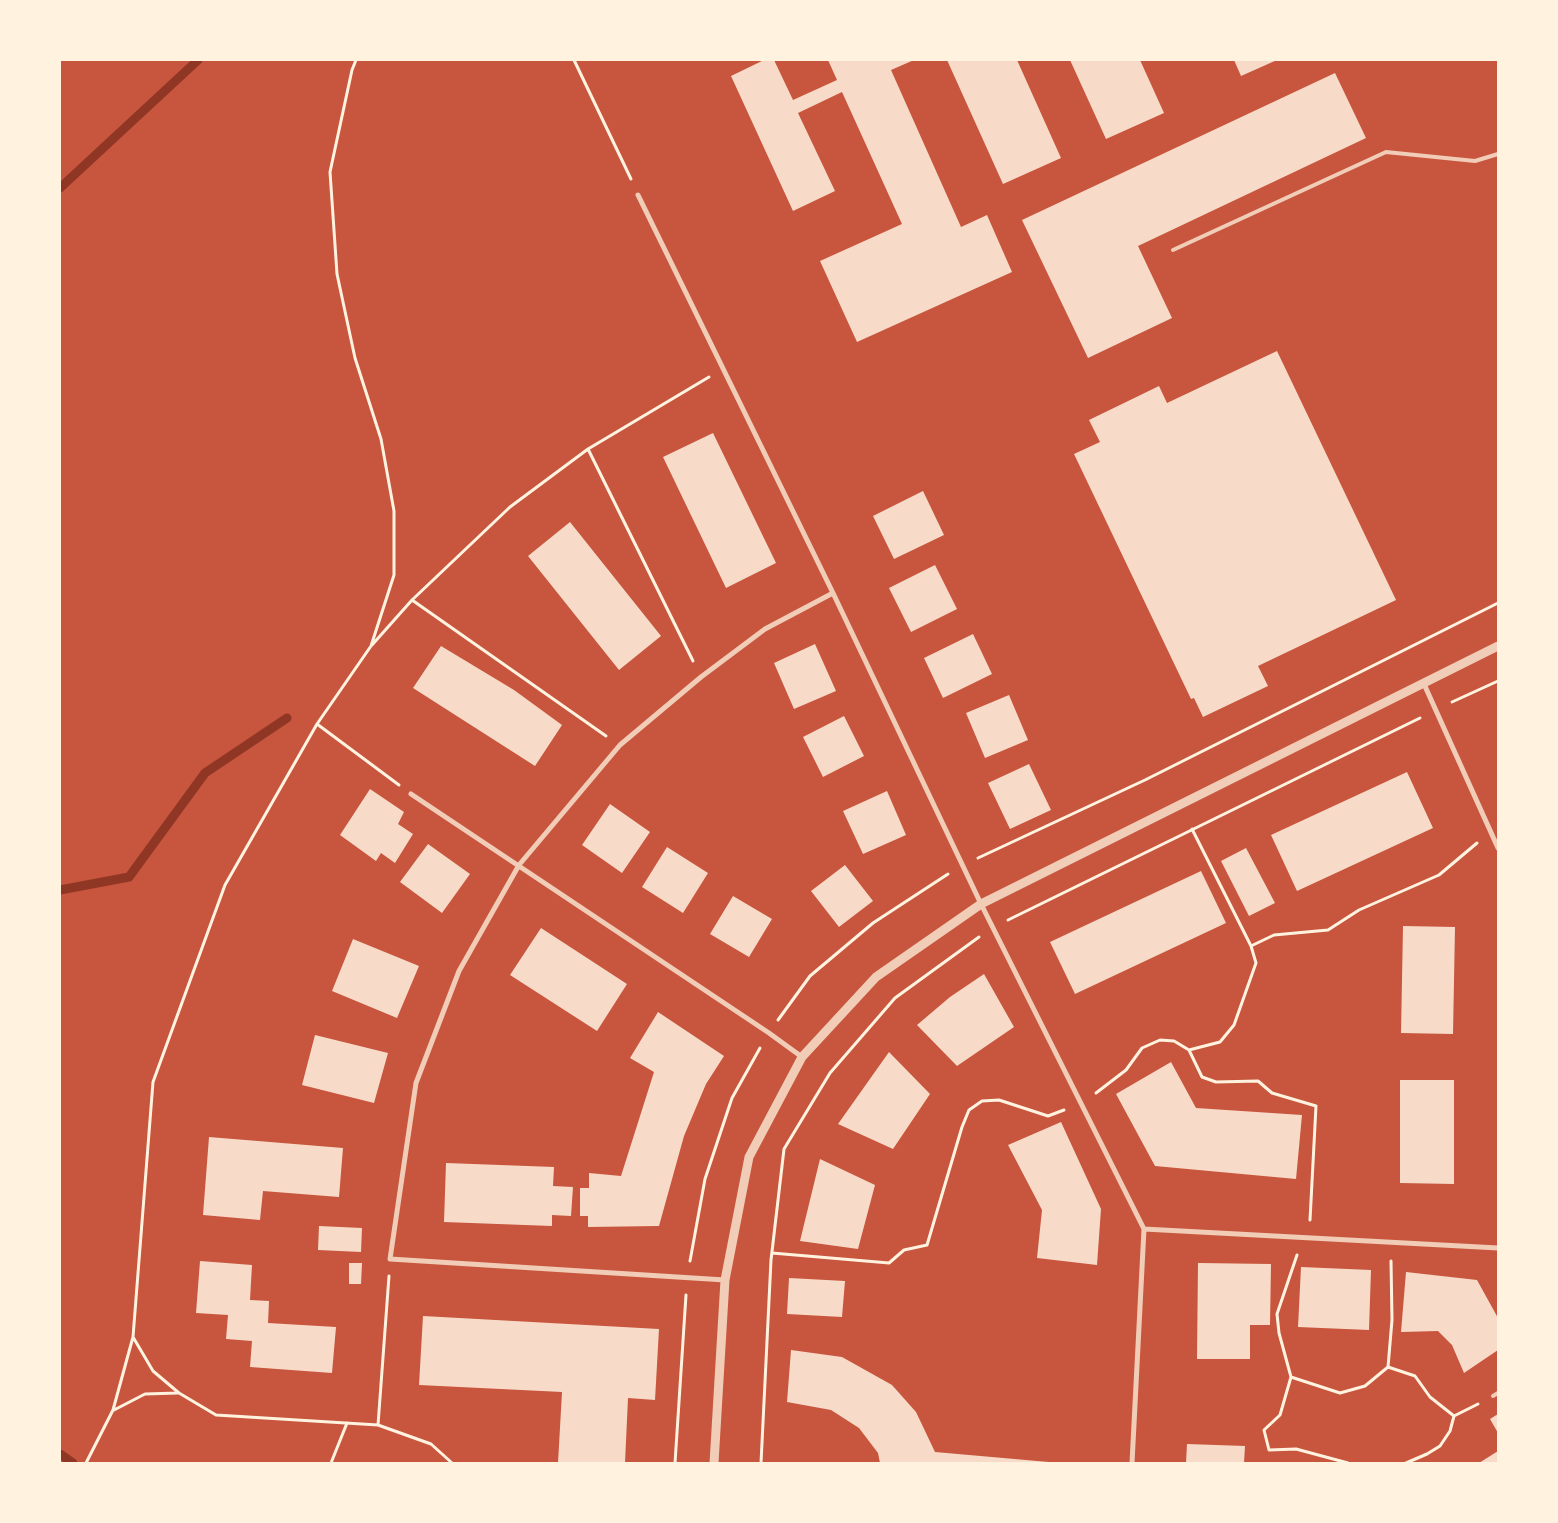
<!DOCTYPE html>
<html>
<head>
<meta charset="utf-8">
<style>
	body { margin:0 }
	#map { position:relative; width:1558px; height:1523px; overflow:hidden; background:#c8553d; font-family:"PT Sans Narrow",sans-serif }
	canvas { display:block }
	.frame { position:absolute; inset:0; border:61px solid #fff3e0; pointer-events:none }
</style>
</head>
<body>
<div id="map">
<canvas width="1558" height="1523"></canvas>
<div class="frame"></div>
</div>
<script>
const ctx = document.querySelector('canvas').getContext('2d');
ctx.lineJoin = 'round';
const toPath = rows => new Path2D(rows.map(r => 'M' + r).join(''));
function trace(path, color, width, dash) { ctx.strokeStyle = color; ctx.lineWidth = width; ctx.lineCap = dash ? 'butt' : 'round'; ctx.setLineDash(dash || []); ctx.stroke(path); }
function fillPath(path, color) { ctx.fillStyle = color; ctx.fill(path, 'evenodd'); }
trace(toPath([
	[60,188,198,60],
	[60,890,129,877,205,773,287,718],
	[60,1454,73,1463]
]), '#8f3625', 9);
fillPath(toPath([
	[764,60,774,60,793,100,837,80,828,60,914,60,891,70,961,227,987,215,1012,272,857,342,820,261,902,224,842,92,798,113,835,191,793,211,731,76],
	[947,60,1017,60,1061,158,1003,184],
	[1070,60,1140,60,1164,113,1106,139],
	[1234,60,1277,60,1241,76],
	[1335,73,1366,138,1138,246,1172,318,1088,358,1022,220],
	[1277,351,1396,600,1258,666,1268,686,1203,717,1194,698,1191,699,1074,454,1100,442,1089,420,1159,386,1167,403],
	[713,433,776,563,726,588,663,457],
	[923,491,944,535,894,559,873,516],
	[570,522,661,636,619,670,528,556],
	[935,565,957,609,911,632,889,588],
	[973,634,992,674,943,698,924,658],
	[815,644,836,691,794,709,774,663],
	[441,646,514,690,562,725,535,766,413,688],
	[1009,695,1028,740,985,758,966,713],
	[844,716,864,756,823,777,803,737],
	[1029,764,1051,810,1010,829,988,783],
	[1407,772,1433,828,1297,891,1271,835],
	[370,789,404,812,398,824,413,834,395,863,381,853,376,861,340,835],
	[887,791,906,835,863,854,843,811],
	[610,804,650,832,622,873,582,845],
	[428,844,470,874,442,913,400,882],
	[667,847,708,873,683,913,642,887],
	[1246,848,1275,903,1249,916,1221,861],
	[845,865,873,901,839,927,811,891],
	[1201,871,1226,923,1075,994,1050,942],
	[733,896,772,919,749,957,710,934],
	[1403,926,1455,927,1453,1034,1401,1033],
	[541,928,627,984,597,1031,510,975],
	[353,939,419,966,397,1018,332,991],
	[984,974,1014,1027,957,1066,917,1025,950,997],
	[658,1012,724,1056,706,1084,684,1136,659,1226,588,1227,588,1216,580,1216,580,1188,589,1188,589,1173,621,1176,654,1072,630,1058],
	[315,1035,388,1053,374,1103,302,1085],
	[889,1052,930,1094,893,1149,838,1124],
	[1171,1062,1196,1108,1302,1115,1296,1179,1155,1166,1116,1094],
	[1400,1080,1454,1080,1454,1184,1400,1183],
	[1061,1122,1101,1209,1097,1265,1037,1258,1042,1210,1008,1145],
	[209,1137,343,1148,339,1197,263,1191,260,1220,203,1215],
	[820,1159,875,1185,858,1249,800,1241],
	[446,1163,554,1167,553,1186,573,1187,571,1216,552,1215,552,1226,444,1222],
	[319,1226,362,1228,361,1252,318,1250],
	[200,1261,252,1265,250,1300,269,1301,268,1323,336,1327,332,1373,250,1367,252,1341,226,1339,228,1315,196,1313],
	[349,1263,362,1263,361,1284,349,1284],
	[1198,1263,1271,1264,1270,1325,1250,1325,1250,1359,1197,1359],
	[1301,1267,1371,1270,1369,1330,1298,1327],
	[1406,1272,1477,1280,1498,1318,1498,1350,1464,1373,1452,1345,1438,1331,1401,1332],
	[789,1278,845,1281,842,1317,787,1314],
	[423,1316,659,1329,655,1400,628,1398,625,1463,558,1463,562,1392,419,1385],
	[791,1350,842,1357,892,1385,916,1412,935,1452,1060,1463,880,1463,878,1453,859,1428,831,1410,787,1402],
	[1498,1414,1498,1433,1490,1419],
	[1187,1444,1245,1446,1244,1463,1186,1463],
	[1498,1451,1498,1463,1479,1463]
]), '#f7dbc8');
trace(toPath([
	[574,60,631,179],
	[588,449,693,661],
	[412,600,606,736],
	[372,645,412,600,510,507,588,449,709,377],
	[1452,702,1498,681],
	[317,724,399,785],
	[978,858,1145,780,1498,603],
	[1008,920,1420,718],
	[1251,946,1274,935,1328,930,1359,910,1439,875,1477,843],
	[778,1020,810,976,873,923,948,874],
	[1189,1050,1202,1077,1216,1082,1258,1081,1272,1093,1316,1106,1310,1220],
	[1096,1093,1126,1070,1142,1048,1160,1040,1174,1041,1189,1050,1220,1042,1234,1025,1256,963,1251,946,1192,829],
	[772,1253,889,1263,904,1250,927,1245,962,1127,969,1110,982,1101,999,1100,1048,1116,1064,1110],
	[1297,1255,1277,1314,1279,1333,1291,1377,1340,1393,1365,1386,1388,1367,1415,1376,1430,1397,1454,1416,1478,1404],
	[690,1261,705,1179,732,1098,760,1048],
	[133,1337,153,1371,179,1393,216,1415,378,1425,431,1444,452,1463],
	[1388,1367,1392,1320,1391,1261],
	[1291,1377,1280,1415,1264,1430,1269,1450,1296,1449,1348,1463],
	[114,1410,145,1394,178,1393],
	[378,1425,389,1276],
	[86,1463,113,1410,133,1337,153,1082,225,885,317,724,371,646,394,575,394,511,381,439,355,358,337,274,330,172,352,70,356,60],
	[331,1463,347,1423],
	[675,1463,686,1295],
	[761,1463,771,1260,784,1149,830,1073,895,998,979,937],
	[1406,1463,1427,1454,1440,1446,1450,1431,1454,1416]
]), '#fff3e0', 3);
trace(toPath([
	[1173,250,1386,152,1475,161,1498,154],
	[1493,1396,1498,1393]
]), '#f1ccb7', 4);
trace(toPath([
	[638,195,833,593,981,904,1144,1229,1132,1463],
	[1424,684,1498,848],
	[411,794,769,1033,802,1057],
	[1144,1229,1498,1248],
	[725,1280,390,1259,416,1083,459,971,519,865,620,745,701,677,765,629,833,593]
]), '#f1ccb7', 5);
trace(toPath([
	[714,1463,725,1280,749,1157,802,1057,876,977,981,904,1498,646]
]), '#f1ccb7', 9);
</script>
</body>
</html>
